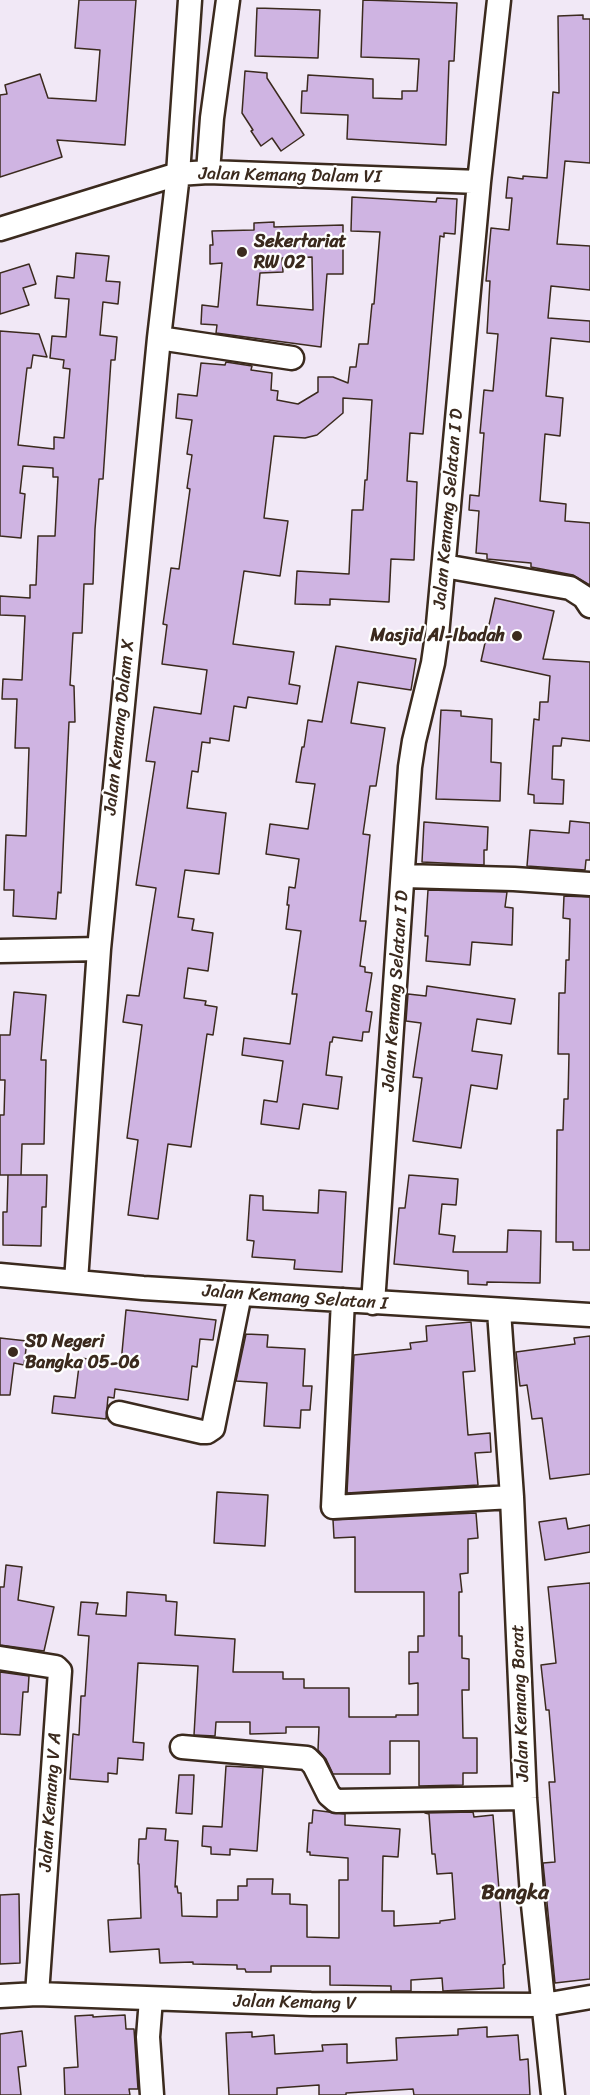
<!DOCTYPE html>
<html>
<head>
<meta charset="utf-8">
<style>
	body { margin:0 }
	canvas { display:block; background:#f1e8f6 }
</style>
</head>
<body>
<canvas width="590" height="2095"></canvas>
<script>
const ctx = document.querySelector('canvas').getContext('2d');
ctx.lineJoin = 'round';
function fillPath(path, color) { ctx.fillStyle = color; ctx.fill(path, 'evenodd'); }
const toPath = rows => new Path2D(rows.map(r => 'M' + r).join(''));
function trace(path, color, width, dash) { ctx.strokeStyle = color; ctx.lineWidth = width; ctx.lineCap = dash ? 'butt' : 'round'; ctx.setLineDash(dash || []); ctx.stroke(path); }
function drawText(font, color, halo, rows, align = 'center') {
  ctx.font = font + ' Sriracha,sans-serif'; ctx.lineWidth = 4.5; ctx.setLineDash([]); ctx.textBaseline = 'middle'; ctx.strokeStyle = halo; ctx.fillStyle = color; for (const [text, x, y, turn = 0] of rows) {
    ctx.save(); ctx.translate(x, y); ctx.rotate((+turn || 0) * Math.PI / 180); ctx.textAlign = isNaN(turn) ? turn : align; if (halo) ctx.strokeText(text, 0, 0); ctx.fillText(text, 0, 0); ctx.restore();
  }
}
const building = toPath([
	[79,0,136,0,125,145,57,140,62,157,0,177,0,95,7,94,5,85,40,74,48,98,96,101,100,50,75,48,79,0],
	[363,0,457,3,454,61,449,61,446,145,347,139,348,115,301,113,302,91,307,91,308,75,373,79,373,98,402,99,402,91,417,91,419,59,361,57,363,0],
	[257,8,320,10,318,58,255,56,257,8],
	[583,15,583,19,590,19,590,163,565,161,557,244,590,246,590,290,551,286,548,318,590,321,590,342,551,338,546,396,563,398,560,436,545,434,540,501,566,504,565,521,590,523,590,585,573,575,531,567,531,563,487,559,487,554,476,553,479,511,469,510,470,495,479,496,484,433,480,433,484,390,493,391,498,334,487,333,490,281,486,281,491,228,509,230,512,198,506,198,508,177,523,179,523,176,547,178,553,92,559,93,558,16,583,15],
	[245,71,267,73,267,78,304,135,281,151,272,138,261,146,251,131,253,130,242,113,245,71],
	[352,197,436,202,437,198,457,199,455,234,444,233,444,237,440,236,423,434,410,433,407,481,417,482,414,560,391,559,389,602,330,599,330,605,295,604,297,571,349,574,352,510,363,510,365,480,367,480,372,400,343,398,343,413,317,435,305,438,274,436,264,518,288,521,280,576,244,571,233,644,294,652,289,684,300,686,297,704,248,697,246,708,234,706,229,741,210,738,210,743,202,742,198,772,192,771,187,808,226,813,219,874,185,870,178,917,194,919,192,930,213,933,208,971,188,968,184,998,206,1001,205,1005,217,1007,213,1035,207,1034,191,1147,168,1144,158,1219,128,1215,138,1140,127,1138,142,1025,123,1022,127,995,139,996,156,888,136,885,155,762,146,761,154,707,201,714,207,670,162,664,167,625,163,624,171,568,179,569,190,489,187,488,192,455,187,454,192,420,176,418,178,394,197,396,201,363,225,365,226,362,252,366,251,370,272,373,271,390,278,391,277,400,298,404,318,392,318,377,333,377,348,383,350,367,356,367,359,344,368,344,372,304,374,304,380,232,351,231,352,197],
	[274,222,274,227,343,225,343,274,327,274,321,347,216,333,217,325,201,324,202,305,218,307,222,263,210,264,210,245,213,245,212,231,254,230,254,223,274,222],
	[312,257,313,310,257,305,260,273,283,272,282,258,312,257],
	[76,253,109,256,106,281,120,282,118,304,103,302,100,335,117,337,115,360,111,360,103,479,99,479,95,529,93,584,84,584,82,633,73,633,70,685,74,686,75,722,69,722,61,893,58,892,56,919,13,916,14,890,4,890,6,835,26,836,29,748,15,748,17,699,2,699,3,679,22,680,25,616,0,615,0,596,30,598,30,585,36,585,38,536,55,536,58,477,53,477,53,468,23,466,20,493,25,494,21,538,0,536,0,331,39,334,47,357,33,355,31,368,27,368,18,445,54,449,54,437,64,438,70,369,63,368,64,360,50,358,52,336,66,337,69,299,55,298,57,276,74,278,76,253],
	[29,264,36,284,23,288,29,305,0,314,0,273,29,264],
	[495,598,554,611,543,659,590,662,590,741,562,738,561,746,553,746,552,779,564,780,563,804,534,803,534,795,528,794,534,719,539,720,540,702,548,702,550,676,481,661,495,598],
	[336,646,416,659,411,690,358,682,351,723,385,728,376,786,370,786,363,834,370,835,360,921,366,921,360,966,365,967,365,972,372,973,366,1011,372,1012,369,1032,363,1032,362,1041,333,1037,332,1042,330,1042,326,1075,342,1077,338,1109,303,1104,299,1129,261,1124,264,1100,277,1102,283,1061,242,1055,244,1038,290,1044,297,994,292,994,301,931,286,929,289,905,287,905,289,887,295,888,299,859,266,854,270,824,308,829,315,784,296,782,302,747,304,747,308,720,322,722,336,646],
	[441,710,461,711,461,716,492,719,491,762,501,763,500,801,436,799,441,710],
	[570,821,590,823,590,860,586,860,585,870,527,866,530,830,569,833,570,821],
	[424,822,488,827,487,850,484,850,484,865,422,862,424,822],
	[428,890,507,892,505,907,513,908,512,945,472,942,470,965,426,961,428,936,425,936,428,890],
	[564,896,590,897,590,1250,573,1250,573,1242,556,1242,557,1130,563,1130,564,1099,568,1099,569,1054,558,1054,559,993,565,993,566,960,569,960,570,919,563,918,564,896],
	[427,986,515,999,511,1024,477,1019,472,1051,502,1055,497,1089,471,1085,461,1148,413,1141,422,1078,413,1077,421,1023,406,1021,408,994,426,996,427,986],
	[14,992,46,995,41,1060,46,1060,44,1144,22,1144,21,1175,0,1175,0,1115,4,1115,5,1080,0,1080,0,1035,10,1035,14,992],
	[8,1175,47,1175,46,1207,42,1207,41,1246,3,1245,3,1212,7,1212,8,1175],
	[409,1175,458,1179,456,1205,442,1204,439,1234,455,1236,453,1252,507,1252,508,1230,541,1231,540,1283,487,1282,487,1285,468,1284,468,1271,394,1264,399,1208,405,1208,409,1175],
	[319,1190,346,1192,342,1272,294,1269,295,1260,252,1257,254,1241,247,1240,250,1195,263,1196,263,1210,318,1213,319,1190],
	[126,1310,216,1320,213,1340,200,1339,197,1367,192,1366,188,1400,115,1389,114,1398,108,1397,106,1419,52,1413,54,1396,75,1398,80,1358,121,1363,126,1310],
	[471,1322,475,1371,463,1372,468,1435,490,1433,491,1452,475,1453,478,1485,347,1493,354,1355,411,1349,410,1343,427,1341,426,1326,471,1322],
	[246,1334,268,1335,267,1347,305,1349,303,1386,312,1386,310,1410,301,1410,300,1428,264,1426,267,1383,236,1381,246,1334],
	[590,1336,590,1474,550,1479,542,1418,532,1419,527,1385,520,1386,516,1352,575,1344,574,1338,590,1336],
	[0,1338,27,1341,24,1365,14,1363,10,1395,0,1395,0,1338],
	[217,1492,268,1495,265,1546,214,1543,217,1492],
	[476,1513,478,1538,468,1539,468,1573,460,1574,462,1592,459,1592,459,1636,462,1636,462,1658,469,1659,469,1690,462,1690,463,1738,477,1738,477,1773,463,1773,463,1785,419,1786,419,1741,390,1741,390,1774,333,1774,326,1759,318,1750,319,1727,286,1727,286,1733,250,1734,250,1722,216,1722,215,1736,194,1735,198,1666,138,1663,133,1742,144,1743,143,1760,118,1758,117,1774,108,1773,108,1782,70,1779,73,1734,79,1735,81,1696,85,1696,89,1636,78,1635,81,1602,98,1603,96,1614,126,1616,127,1592,166,1595,166,1601,177,1602,175,1635,235,1639,233,1672,283,1672,283,1679,304,1679,304,1688,349,1688,349,1717,396,1717,396,1715,418,1715,418,1683,409,1684,409,1652,418,1652,418,1636,424,1636,424,1592,355,1592,355,1537,334,1538,333,1520,476,1513],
	[566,1518,568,1529,590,1525,590,1552,545,1560,539,1522,566,1518],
	[6,1565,22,1567,18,1600,54,1607,44,1651,0,1645,0,1587,4,1587,6,1565],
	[590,1583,590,1979,555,1983,543,1863,555,1862,549,1782,555,1782,549,1710,546,1710,541,1665,556,1663,548,1587,590,1583],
	[0,1672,29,1676,28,1692,23,1692,20,1735,0,1734,0,1672],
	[226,1766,263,1768,257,1851,230,1849,230,1855,211,1854,211,1847,202,1846,203,1826,222,1827,226,1766],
	[179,1775,194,1775,192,1814,176,1813,179,1775],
	[313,1810,345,1814,345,1825,400,1829,398,1857,383,1856,382,1911,394,1911,394,1926,440,1923,440,1921,455,1919,452,1873,437,1874,435,1854,432,1854,429,1814,425,1813,473,1812,474,1817,493,1815,505,1964,503,1965,504,1988,443,1991,442,1978,411,1980,411,1991,391,1991,391,1986,330,1985,330,1966,271,1966,271,1972,246,1972,245,1969,237,1969,237,1965,193,1964,193,1962,160,1963,159,1949,110,1952,108,1920,141,1918,139,1864,138,1864,139,1839,146,1839,147,1828,166,1829,165,1840,178,1841,175,1887,177,1886,178,1893,181,1893,182,1916,217,1917,217,1900,238,1900,238,1886,247,1886,247,1879,273,1879,272,1894,290,1894,290,1904,307,1905,307,1937,339,1938,339,1880,348,1880,348,1858,310,1855,310,1852,307,1852,309,1823,312,1823,313,1810],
	[19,1894,20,1963,0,1964,0,1895,19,1894],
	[93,2015,93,2017,125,2015,126,2029,134,2029,138,2089,129,2089,130,2095,65,2095,64,2068,78,2067,75,2016,93,2015],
	[487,2027,487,2037,518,2035,520,2060,528,2059,530,2095,414,2095,413,2089,346,2093,346,2095,319,2095,319,2085,277,2088,277,2095,229,2095,226,2033,252,2032,252,2037,274,2035,275,2054,323,2051,322,2045,347,2044,347,2063,397,2060,396,2038,458,2035,458,2029,487,2027],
	[22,2031,26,2066,18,2067,21,2095,0,2095,0,2034,22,2031]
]);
fillPath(building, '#cfb4e2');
trace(building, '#3b2a1e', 1.5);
const minor = toPath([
	[208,172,212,118,228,0],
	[0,229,178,174,208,172,479,182],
	[159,338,292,358],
	[444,566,570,588,584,597,590,606],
	[404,876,514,879,590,884],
	[0,951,99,949],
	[0,1275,143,1288,590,1315],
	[76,1281,99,949,159,338,178,174,190,0],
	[343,1300,333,1507,512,1497],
	[373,1303,410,767,414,741,433,663,437,635,479,182,499,0],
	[499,1311,512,1497,525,1798,532,1895,553,2095],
	[119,1413,202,1432,207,1432,213,1428,240,1294],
	[0,1658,56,1667,60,1671,37,1994],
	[182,1747,307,1758,314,1765,329,1795,336,1801,525,1798],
	[0,1996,37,1994,311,2004,544,2005,590,1997],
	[151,1999,148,2037,152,2095]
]);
trace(minor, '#3b2a1e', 27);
trace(minor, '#fff', 22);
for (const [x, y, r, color] of [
	[242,252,6,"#3b2a1e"],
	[517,636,6,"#3b2a1e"],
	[13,1352,6,"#3b2a1e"]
]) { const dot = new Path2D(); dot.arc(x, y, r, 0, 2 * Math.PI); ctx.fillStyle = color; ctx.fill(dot); trace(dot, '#fff', 2); }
drawText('18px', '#3b2a1e', '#fff', [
	["Jalan Kemang Dalam VI",290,176,1],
	["Jalan Kemang Selatan I D",449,509,-85],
	["Jalan Kemang Dalam X",120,727,-84],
	["Jalan Kemang Selatan I D",396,991,-86],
	["Jalan Kemang Selatan I",295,1298,4],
	["Jalan Kemang Barat",521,1703,-92],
	["Jalan Kemang V A",51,1802,-86],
	["Jalan Kemang V",295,2003,1]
]);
drawText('bold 18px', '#3b2a1e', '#fff', [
	["Sekertariat",254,242],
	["RW 02",254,263],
	["Masjid Al-Ibadah",505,636,"right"],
	["SD Negeri",25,1342],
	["Bangka 05-06",25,1363]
], 'left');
drawText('bold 21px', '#3b2a1e', '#fff', [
	["Bangka",515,1894]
]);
</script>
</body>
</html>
